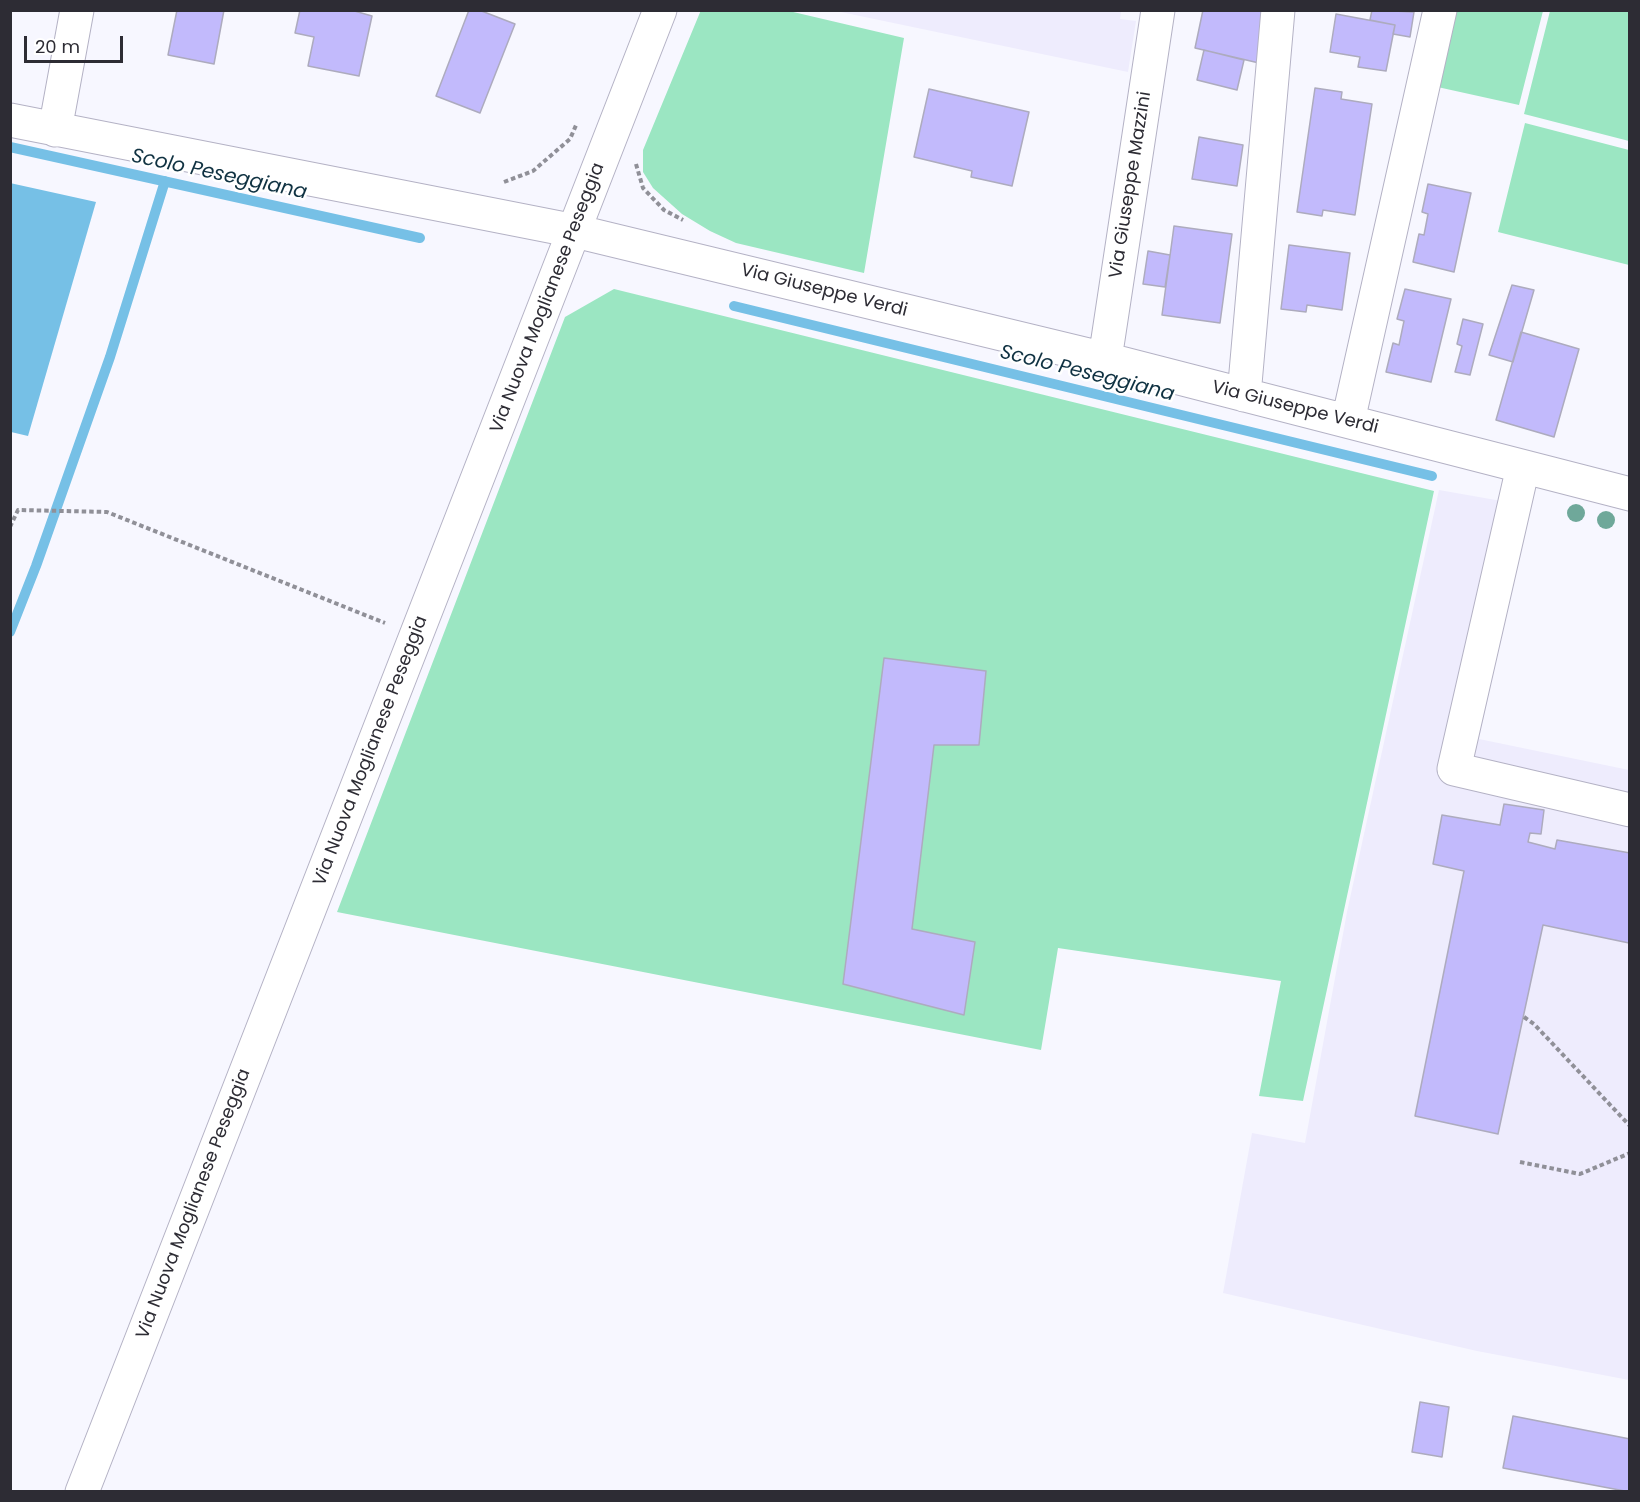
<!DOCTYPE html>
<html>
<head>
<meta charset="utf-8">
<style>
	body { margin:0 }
	#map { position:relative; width:1640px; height:1502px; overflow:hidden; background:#f7f7ff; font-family:Poppins,sans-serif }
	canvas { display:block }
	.frame { position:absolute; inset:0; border:12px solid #2d2c34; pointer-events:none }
	.scale { position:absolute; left:24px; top:36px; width:99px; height:27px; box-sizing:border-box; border:3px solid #2d2c34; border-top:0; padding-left:8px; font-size:18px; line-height:21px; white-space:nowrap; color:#2d2c34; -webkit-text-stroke:4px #fff; paint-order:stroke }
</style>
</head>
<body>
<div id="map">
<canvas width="1640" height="1502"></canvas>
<div class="frame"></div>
<div class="scale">20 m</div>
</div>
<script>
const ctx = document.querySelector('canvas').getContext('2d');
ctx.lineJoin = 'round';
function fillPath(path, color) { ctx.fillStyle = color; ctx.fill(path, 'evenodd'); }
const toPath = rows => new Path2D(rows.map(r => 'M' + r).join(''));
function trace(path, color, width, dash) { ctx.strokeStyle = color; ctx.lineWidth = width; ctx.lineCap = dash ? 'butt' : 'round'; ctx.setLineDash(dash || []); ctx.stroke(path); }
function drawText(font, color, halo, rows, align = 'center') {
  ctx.font = font + ' Poppins,sans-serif'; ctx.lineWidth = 5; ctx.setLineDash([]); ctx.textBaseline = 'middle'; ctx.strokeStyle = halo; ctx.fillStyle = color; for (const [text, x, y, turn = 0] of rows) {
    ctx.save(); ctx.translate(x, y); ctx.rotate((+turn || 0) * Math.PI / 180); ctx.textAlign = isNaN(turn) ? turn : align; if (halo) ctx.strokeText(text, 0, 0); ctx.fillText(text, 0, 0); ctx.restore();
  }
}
fillPath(toPath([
	[1121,11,1120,19,1136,21,1128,72,836,11],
	[1439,490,1530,506,1479,739,1629,770,1629,1380,1477,1351,1223,1293,1252,1133,1305,1143,1347,912]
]), '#eeecfd');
fillPath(toPath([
	[701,10,789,11,904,38,864,273,736,243,710,231,682,214,653,188,643,172,643,150],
	[1448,11,1543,11,1519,105,1433,86],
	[1550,11,1629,11,1629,141,1524,114],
	[1525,123,1629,150,1629,265,1498,232],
	[614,289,1434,491,1303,1101,1259,1096,1281,981,1058,948,1041,1050,337,912,565,317]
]), '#9be6c2');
fillPath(toPath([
	[10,183,96,202,28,436,11,432]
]), '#76c0e6');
trace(toPath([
	[10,147,420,238],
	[734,306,1432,476],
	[10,632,36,566,110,357,165,181]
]), '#76c0e6', 10);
const building = toPath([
	[177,10,224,10,214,64,168,55,177,10],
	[300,10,351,10,372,16,359,76,308,66,314,37,295,33,300,10],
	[469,10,479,10,515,24,480,113,436,96,469,10],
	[1203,10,1272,10,1259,63,1195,48,1203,10],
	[1372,10,1414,12,1410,37,1393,34,1395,25,1370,20,1372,10],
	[1336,14,1395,25,1386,71,1358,67,1360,57,1330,52,1336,14],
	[1204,50,1244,60,1237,90,1197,80,1204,50],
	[1315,88,1342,92,1341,99,1372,104,1355,215,1323,210,1322,216,1297,212,1315,88],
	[929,89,1029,112,1012,186,971,177,972,171,914,157,929,89],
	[1199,137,1243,145,1237,186,1192,179,1199,137],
	[1428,184,1471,193,1454,272,1413,262,1419,234,1424,235,1428,214,1422,212,1428,184],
	[1174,226,1232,234,1220,323,1162,315,1174,226],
	[1289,245,1350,253,1342,310,1307,305,1306,312,1281,309,1289,245],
	[1148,251,1170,255,1165,287,1143,284,1148,251],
	[1512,285,1534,290,1513,362,1489,355,1512,285],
	[1405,289,1451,299,1431,382,1386,372,1393,343,1399,345,1404,321,1397,319,1405,289],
	[1463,319,1483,324,1470,375,1455,372,1462,346,1457,344,1463,319],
	[1521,332,1579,349,1554,437,1496,420,1521,332],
	[884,658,986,671,979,745,934,745,912,929,975,942,964,1015,843,984,884,658],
	[1504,804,1544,810,1541,834,1530,833,1528,842,1555,849,1557,840,1630,853,1630,940,1629,943,1543,925,1498,1134,1415,1116,1464,871,1433,864,1442,815,1500,825,1504,804],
	[1420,1402,1449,1407,1442,1457,1412,1452,1420,1402],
	[1513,1416,1630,1439,1630,1492,1503,1468,1513,1416]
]);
fillPath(building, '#c2bafc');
trace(building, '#adabbe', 1.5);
const minor = toPath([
	[10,120,575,231,1105,359,1630,494],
	[55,130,77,10],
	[1105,359,1158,10],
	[1244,395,1278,10],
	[1348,421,1440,10],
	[1523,467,1454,769,1630,810]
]);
const major = toPath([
	[82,1492,660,10]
]);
trace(minor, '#b4b2c5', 35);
trace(major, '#b4b2c5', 35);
trace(toPath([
	[636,164,643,188,664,210,683,220],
	[504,182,533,171,570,139,577,123],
	[10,527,18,510,107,512,385,623],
	[1524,1017,1534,1024,1630,1126],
	[1520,1162,1580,1174,1630,1153]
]), '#909098', 4, [4.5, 3]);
trace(minor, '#fff', 33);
trace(major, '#fff', 33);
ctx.fillStyle = '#6fa89a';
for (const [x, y] of [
	[1576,513],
	[1606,520]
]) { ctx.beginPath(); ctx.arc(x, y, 9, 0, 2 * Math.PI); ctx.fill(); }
drawText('18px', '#2d2c34', '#fff', [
	["Via Giuseppe Mazzini",1131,185,-81],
	["Via Giuseppe Verdi",824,291,14],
	["Via Nuova Moglianese Peseggia",548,298,-69],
	["Via Giuseppe Verdi",1295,408,14],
	["Via Nuova Moglianese Peseggia",371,751,-69],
	["Via Nuova Moglianese Peseggia",194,1204,-69]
]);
drawText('italic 20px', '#103242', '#fff', [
	["Scolo Peseggiana",219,175,12],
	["Scolo Peseggiana",1087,374,14]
]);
</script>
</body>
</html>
